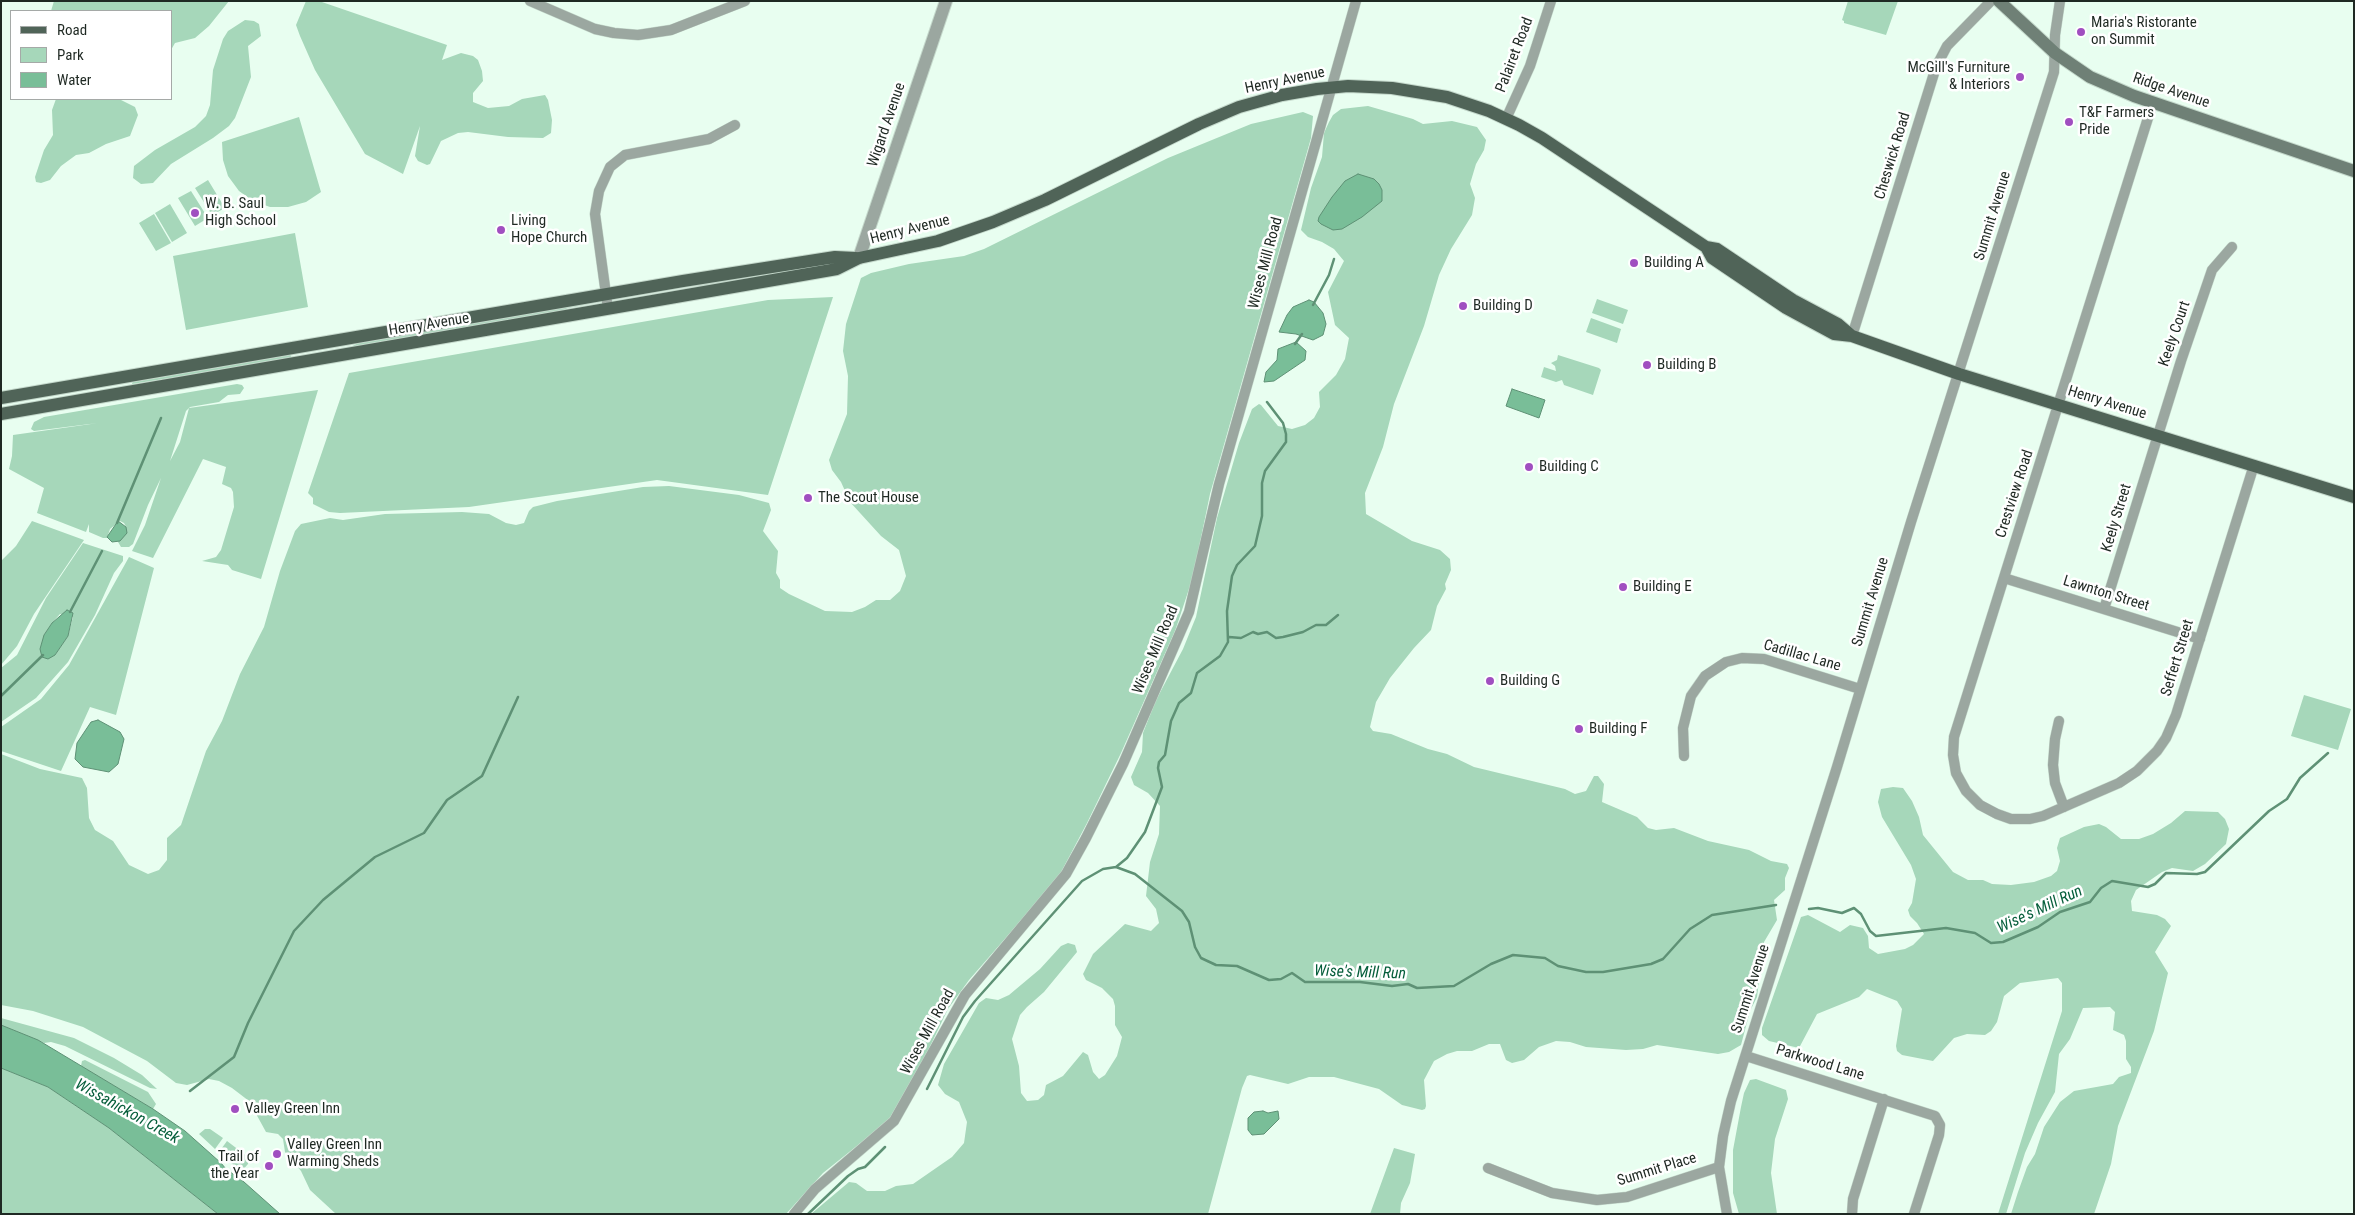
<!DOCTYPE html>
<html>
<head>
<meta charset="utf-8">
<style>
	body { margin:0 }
	#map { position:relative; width:2355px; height:1215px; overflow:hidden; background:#e8fef0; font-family:"Roboto Condensed",sans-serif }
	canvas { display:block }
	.frame { position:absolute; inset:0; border:2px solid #1f2923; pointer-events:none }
	.legend { position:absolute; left:10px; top:10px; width:162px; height:90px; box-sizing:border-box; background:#fff; border:1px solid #a5a9a7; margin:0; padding:6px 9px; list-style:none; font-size:15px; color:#1f2923 }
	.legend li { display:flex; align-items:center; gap:10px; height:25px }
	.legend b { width:25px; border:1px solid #a5a9a7 }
</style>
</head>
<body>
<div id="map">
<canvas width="2355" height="1215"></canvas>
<div class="frame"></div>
<ul class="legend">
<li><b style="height:6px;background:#506458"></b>Road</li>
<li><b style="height:14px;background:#a6d7ba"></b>Park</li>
<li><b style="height:14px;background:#79be98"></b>Water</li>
</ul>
</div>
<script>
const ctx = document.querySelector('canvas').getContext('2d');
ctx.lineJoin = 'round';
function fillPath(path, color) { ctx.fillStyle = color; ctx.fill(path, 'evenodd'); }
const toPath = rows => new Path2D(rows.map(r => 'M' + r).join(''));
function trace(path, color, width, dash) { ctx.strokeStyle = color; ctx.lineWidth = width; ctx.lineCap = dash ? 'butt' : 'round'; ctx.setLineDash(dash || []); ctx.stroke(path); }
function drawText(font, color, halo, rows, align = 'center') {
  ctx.font = font + ' "Roboto Condensed",sans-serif'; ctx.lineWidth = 5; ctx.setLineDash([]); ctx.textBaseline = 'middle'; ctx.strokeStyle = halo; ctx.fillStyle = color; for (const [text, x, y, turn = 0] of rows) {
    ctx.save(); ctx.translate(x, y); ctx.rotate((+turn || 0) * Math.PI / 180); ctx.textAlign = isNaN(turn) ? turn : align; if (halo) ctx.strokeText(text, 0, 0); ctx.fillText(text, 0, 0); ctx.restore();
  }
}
fillPath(toPath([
	[54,1,229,1,209,26,195,38,175,43,171,50,171,11,51,11],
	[306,1,319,1,447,45,442,60,461,53,473,56,478,60,482,71,483,81,473,93,473,102,488,108,509,106,522,99,545,95,548,100,552,120,551,133,543,138,508,137,468,132,458,133,441,141,430,164,427,165,418,161,415,156,420,126,403,174,365,154,315,70,300,36,296,25],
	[1848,1,1898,1,1886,35,1844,23,1844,21,1842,20],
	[245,20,254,21,259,24,261,36,248,46,251,77,235,118,229,126,213,138,171,164,153,183,141,184,133,178,134,166,155,150,195,127,206,116,210,105,213,70,223,39,228,31],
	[56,99,119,99,135,107,138,115,130,136,106,144,89,153,76,155,61,166,50,180,41,183,36,182,35,177,44,150,53,135,52,110],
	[1368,106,1413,119,1423,124,1452,121,1477,127,1486,140,1484,150,1476,164,1470,184,1475,198,1472,215,1451,249,1439,275,1424,326,1394,404,1383,447,1365,493,1366,514,1412,541,1440,550,1450,559,1451,570,1445,584,1446,589,1437,606,1431,630,1414,648,1390,678,1376,702,1370,727,1373,731,1391,734,1428,749,1447,754,1474,767,1565,789,1575,794,1586,791,1594,776,1598,776,1604,784,1602,802,1637,817,1648,828,1656,830,1674,828,1708,841,1749,850,1771,861,1787,864,1789,868,1785,878,1785,890,1774,900,1777,920,1764,942,1757,997,1750,1011,1741,1045,1729,1052,1718,1054,1657,1045,1643,1049,1626,1050,1586,1047,1570,1042,1556,1041,1539,1047,1524,1060,1512,1063,1506,1060,1500,1044,1489,1044,1472,1051,1457,1051,1447,1054,1434,1061,1424,1080,1426,1106,1425,1109,1422,1110,1402,1105,1379,1089,1334,1077,1309,1077,1288,1084,1250,1075,1247,1076,1242,1088,1208,1214,811,1214,849,1182,856,1183,867,1191,885,1191,896,1186,913,1184,952,1157,964,1143,967,1122,959,1102,945,1094,938,1085,944,1064,979,1003,986,998,998,1000,1009,995,1040,969,1061,946,1068,943,1075,945,1077,952,1044,992,1027,1007,1020,1015,1012,1039,1019,1066,1021,1093,1027,1101,1038,1100,1044,1095,1046,1085,1063,1076,1083,1052,1088,1055,1093,1072,1099,1079,1105,1075,1117,1056,1122,1037,1115,1025,1115,1006,1113,999,1102,988,1086,980,1083,974,1093,954,1125,924,1151,931,1159,923,1156,909,1146,896,1150,862,1159,834,1160,806,1148,793,1134,785,1131,777,1142,752,1143,733,1155,702,1183,649,1196,617,1217,518,1239,443,1252,409,1259,404,1261,405,1278,426,1292,429,1305,425,1314,418,1320,407,1319,392,1336,375,1345,359,1349,338,1335,325,1328,292,1344,261,1334,249,1322,242,1308,237,1301,230,1311,188,1322,157,1324,133,1329,122,1333,115,1341,109],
	[1303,112,1313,116,1311,138,1210,494,1193,577,1175,631,1121,753,1087,823,1058,878,969,980,948,1009,921,1065,888,1121,823,1173,786,1214,336,1214,310,1190,301,1171,285,1152,283,1139,278,1134,266,1132,249,1101,232,1088,219,1081,209,1079,187,1085,176,1083,147,1061,83,1027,33,1011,1,1005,1,754,40,769,82,778,87,788,89,818,95,830,113,841,129,865,148,874,159,870,167,860,167,838,181,825,206,751,222,721,240,674,264,627,280,571,295,531,301,524,330,518,343,520,385,514,462,512,489,514,506,523,516,525,524,523,529,511,533,507,557,501,643,487,669,486,739,495,769,503,771,510,763,531,778,551,776,573,780,580,780,588,789,594,825,611,852,612,865,607,876,600,890,600,900,591,906,576,899,550,881,536,850,502,841,482,832,470,829,460,847,414,848,376,843,351,846,324,861,278,871,273,909,264,964,256,984,249,1168,158,1251,124],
	[299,117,321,192,306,202,288,207,270,207,253,201,239,191,228,176,223,160,222,142],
	[208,180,225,208,212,215,195,188],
	[191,191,208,218,195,226,178,198],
	[170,204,187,233,172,242,155,213],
	[154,214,171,243,156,251,139,223],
	[295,233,308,307,186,330,173,256],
	[833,297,768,495,657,480,469,507,340,513,329,512,313,504,313,498,308,493,349,373,768,300],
	[1597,299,1628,310,1623,324,1592,313],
	[594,303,568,308,557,313,351,347,360,342],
	[1591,318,1621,329,1617,343,1586,332],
	[290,354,292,359,132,384,133,381],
	[1558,355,1599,368,1601,370,1593,395,1564,385,1562,380,1556,382,1541,377,1544,367,1556,371,1555,366,1551,363,1557,360],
	[237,384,242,385,244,388,240,394,228,395,219,402,190,407,186,411,170,461,180,442,189,408,318,390,261,579,232,570,228,565,202,561,216,557,221,550,234,507,233,492,231,488,222,484,226,467,203,459,153,558,132,551,145,525,161,478,148,505,133,544,129,547,121,547,118,542,126,527,124,523,120,521,110,529,107,538,103,538,89,532,89,524,86,532,37,513,44,488,9,469,12,456,13,435,98,423,34,431,31,429,34,422,44,417],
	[32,521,84,540,34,614,17,646,1,665,1,561,16,546],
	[83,543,123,556,123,561,114,573,95,615,68,662,36,698,1,722,1,668,17,655,46,598],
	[60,614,73,617,68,636,55,655,44,635,52,623],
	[129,557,154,568,116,715,90,707,61,771,1,751,1,727,41,699,69,665],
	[2304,695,2351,709,2338,750,2291,736],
	[1893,787,1903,788,1912,801,1919,817,1923,835,1953,872,1968,880,1983,880,1992,884,2011,885,2034,882,2051,876,2057,871,2060,861,2057,848,2060,838,2084,827,2099,824,2106,827,2121,839,2139,839,2153,834,2171,823,2185,811,2218,812,2225,819,2229,829,2226,844,2205,864,2193,871,2172,868,2162,872,2136,890,2131,901,2132,911,2157,915,2165,919,2171,926,2155,952,2168,973,2154,1031,2118,1126,2111,1164,2094,1214,2011,1214,2018,1192,2027,1167,2035,1154,2044,1127,2060,1102,2074,1091,2113,1084,2119,1077,2131,1073,2131,1067,2126,1059,2126,1041,2124,1035,2113,1030,2115,1012,2110,1007,2083,1008,2070,1039,2059,1054,2055,1092,2038,1123,2025,1153,2006,1214,1998,1214,2062,1011,2062,983,2058,978,2020,983,2004,996,1997,1022,1991,1031,1985,1035,1967,1034,1954,1038,1933,1061,1902,1055,1897,1051,1896,1046,1902,1009,1897,1001,1867,989,1859,997,1817,1014,1799,1048,1769,1041,1762,1035,1762,1028,1801,917,1808,915,1840,932,1850,925,1863,928,1868,936,1869,948,1878,954,1905,949,1913,945,1924,934,1917,923,1910,916,1908,910,1912,903,1916,879,1911,865,1882,817,1878,802,1881,789],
	[1,1018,74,1038,114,1058,142,1075,157,1089,150,1088,65,1046,51,1042,44,1043,1,1025],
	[85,1060,148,1092,156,1104,153,1109,81,1066,82,1061],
	[1,1068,48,1087,109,1128,218,1214,1,1214],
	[1756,1079,1786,1090,1788,1099,1775,1139,1771,1173,1777,1214,1739,1214,1733,1193,1733,1150,1741,1107,1744,1093,1750,1080],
	[205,1129,210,1129,223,1138,215,1149,199,1134],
	[227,1141,248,1157,248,1164,241,1172,219,1152],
	[1394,1148,1415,1154,1410,1183,1401,1203,1400,1214,1370,1214]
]), '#a6d7ba');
const water = toPath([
	[1358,174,1374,179,1379,184,1382,190,1382,201,1362,217,1342,229,1333,230,1321,224,1318,221,1319,217,1332,197,1345,181,1358,174],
	[1309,300,1314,302,1323,313,1326,324,1323,335,1313,340,1296,334,1279,332,1287,315,1293,307,1309,300],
	[1296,342,1306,351,1305,360,1274,381,1264,382,1266,372,1277,360,1278,349,1296,342],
	[1512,389,1545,400,1539,418,1506,406,1512,389],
	[118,521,126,527,127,533,120,541,112,542,107,537,118,521],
	[67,610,73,613,68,636,55,655,48,659,42,657,40,649,44,635,52,623,67,610],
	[98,720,120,732,124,739,118,764,109,772,83,767,75,759,77,743,91,722,98,720],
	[1,1025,38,1040,153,1109,185,1131,221,1163,226,1169,244,1182,280,1214,218,1214,109,1128,48,1087,1,1068,1,1025],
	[1263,1111,1268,1113,1278,1111,1279,1119,1264,1134,1252,1135,1248,1130,1248,1118,1254,1112,1263,1111]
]);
fillPath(water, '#79be98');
trace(water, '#5e9175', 1);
trace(toPath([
	[1313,305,1329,275,1334,259],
	[1295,344,1302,334],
	[117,523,161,418],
	[70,612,102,551],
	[1229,637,1241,638,1253,632,1258,634,1267,632,1276,638,1283,637,1303,632,1316,625,1326,625,1338,615],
	[1,696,43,655],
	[1116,867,1127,858,1145,832,1162,787,1158,768,1159,762,1165,755,1171,721,1179,703,1191,693,1197,673,1220,656,1228,642,1227,611,1232,576,1237,565,1255,546,1262,516,1262,483,1265,471,1286,442,1286,434,1283,423,1267,402],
	[1809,909,1818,908,1842,913,1854,908,1861,914,1870,931,1876,936,1946,928,1975,933,1991,943,2003,942,2038,927,2060,912,2090,902,2101,888,2112,881,2148,887,2155,884,2166,873,2197,874,2205,872,2269,811,2287,799,2300,778,2328,753],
	[927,1089,963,1017,975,1001,1082,881,1103,869,1116,867,1135,874,1182,911,1189,922,1195,947,1201,958,1216,965,1237,966,1269,980,1281,979,1292,973,1305,982,1360,982,1392,986,1408,984,1417,988,1454,986,1491,964,1513,955,1545,958,1558,966,1586,972,1603,972,1651,964,1663,959,1690,929,1712,915,1776,905],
	[190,1091,234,1057,248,1023,294,931,323,900,375,857,424,833,447,800,482,776,518,697],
	[808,1214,848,1176,858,1169,865,1167,885,1147]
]), '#5e9175', 2.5);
const minor = toPath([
	[530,1,595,29,614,33,638,35,671,30,745,1],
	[2153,102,1954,737,1953,755,1956,773,1966,791,1980,805,1997,814,2011,819,2030,819,2043,816,2119,783,2137,771,2157,751,2166,738,2176,715,2254,465],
	[1506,119,1530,66,1551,1],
	[608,309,595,214,599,191,610,167,625,155,709,139,735,125],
	[1852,336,1936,67,1947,46,1991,1],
	[2004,578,2200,639],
	[2104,609,2181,361,2212,270,2232,247],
	[2059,721,2055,739,2053,765,2055,783,2064,807],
	[1684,756,1683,728,1691,696,1705,676,1726,662,1742,658,1764,659,1860,689],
	[1746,1056,1935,1116,1940,1125,1939,1135,1914,1214],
	[1488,1168,1552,1193,1597,1200,1627,1197,1719,1167],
	[794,1214,815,1189,894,1121,965,995,1066,874,1086,838,1123,764,1189,612,1219,484,1356,1],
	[1727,1214,1719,1167,1723,1136,1731,1101,1837,767,1911,522,2054,72,2055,35,2060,1],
	[1852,1214,1853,1199,1884,1099]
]);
const tertiary = toPath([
	[859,258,946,1]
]);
const secondary = toPath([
	[1999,1,2055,53,2090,77,2134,96,2354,171]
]);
const primary = toPath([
	[1706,247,1712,258,1786,308,1834,334,1852,336,1959,374,2354,497],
	[1,398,683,281,835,257,856,258],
	[1,414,837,269,859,258,938,241,993,222,1045,200,1199,124,1239,107,1282,95,1317,89,1348,86,1392,88,1447,97,1489,111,1519,125,1542,138,1706,247,1717,249,1793,300,1838,324,1852,336]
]);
trace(minor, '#c4d8cb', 11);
trace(tertiary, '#c4d8cb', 14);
trace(secondary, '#c4d8cb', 14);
trace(primary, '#c4d8cb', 14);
trace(minor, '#9ba7a0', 10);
trace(tertiary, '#9ba7a0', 12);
trace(secondary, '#6f8076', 12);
trace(primary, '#506458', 12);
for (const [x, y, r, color] of [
	[2081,32,5,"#a04fc0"],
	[2020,77,5,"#a04fc0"],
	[2069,122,5,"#a04fc0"],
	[195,213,5,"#a04fc0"],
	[501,230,5,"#a04fc0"],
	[1634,263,5,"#a04fc0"],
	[1463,306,5,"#a04fc0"],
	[1647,365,5,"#a04fc0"],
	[1529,467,5,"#a04fc0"],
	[808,498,5,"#a04fc0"],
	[1623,587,5,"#a04fc0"],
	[1490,681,5,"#a04fc0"],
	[1579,729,5,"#a04fc0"],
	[235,1109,5,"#a04fc0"],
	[277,1154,5,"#a04fc0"],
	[269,1166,5,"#a04fc0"]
]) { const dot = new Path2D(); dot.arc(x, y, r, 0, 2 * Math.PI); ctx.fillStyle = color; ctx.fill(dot); trace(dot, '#fff', 2); }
drawText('15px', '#1f2923', '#fff', [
	["Maria's Ristorante",2091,23],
	["on Summit",2091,40],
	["McGill's Furniture",2010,68,"right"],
	["& Interiors",2010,85,"right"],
	["T&F Farmers",2079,113],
	["Pride",2079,130],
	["W. B. Saul",205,204],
	["High School",205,221],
	["Living",511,221],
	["Hope Church",511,238],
	["Building A",1644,263],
	["Building D",1473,306],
	["Building B",1657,365],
	["Building C",1539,467],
	["The Scout House",818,498],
	["Building E",1633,587],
	["Building G",1500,681],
	["Building F",1589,729],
	["Valley Green Inn",245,1109],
	["Valley Green Inn",287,1145],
	["Warming Sheds",287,1162],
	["Trail of",259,1157,"right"],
	["the Year",259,1174,"right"]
], 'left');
drawText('15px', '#1f2923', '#fff', [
	["Palairet Road",1515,55,-69],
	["Henry Avenue",1285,81,-12],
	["Ridge Avenue",2171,91,19],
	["Wigard Avenue",887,125,-71],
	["Cheswick Road",1893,156,-73],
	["Summit Avenue",1993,216,-73],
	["Henry Avenue",910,230,-14],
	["Wises Mill Road",1266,263,-75],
	["Henry Avenue",429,325,-9],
	["Keely Court",2175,334,-71],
	["Henry Avenue",2107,403,17],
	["Crestview Road",2015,494,-72],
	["Keely Street",2117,518,-73],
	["Lawnton Street",2106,594,17],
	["Summit Avenue",1871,602,-73],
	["Wises Mill Road",1156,650,-67],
	["Cadillac Lane",1802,656,16],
	["Seffert Street",2178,658,-73],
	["Summit Avenue",1751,989,-72],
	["Wises Mill Road",928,1032,-61],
	["Parkwood Lane",1820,1063,17],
	["Summit Place",1657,1170,-17]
]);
drawText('italic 16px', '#065e3b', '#fff', [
	["Wise's Mill Run",2040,910,-25],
	["Wise's Mill Run",1360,973,2],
	["Wissahickon Creek",127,1112,29]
]);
</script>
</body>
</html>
